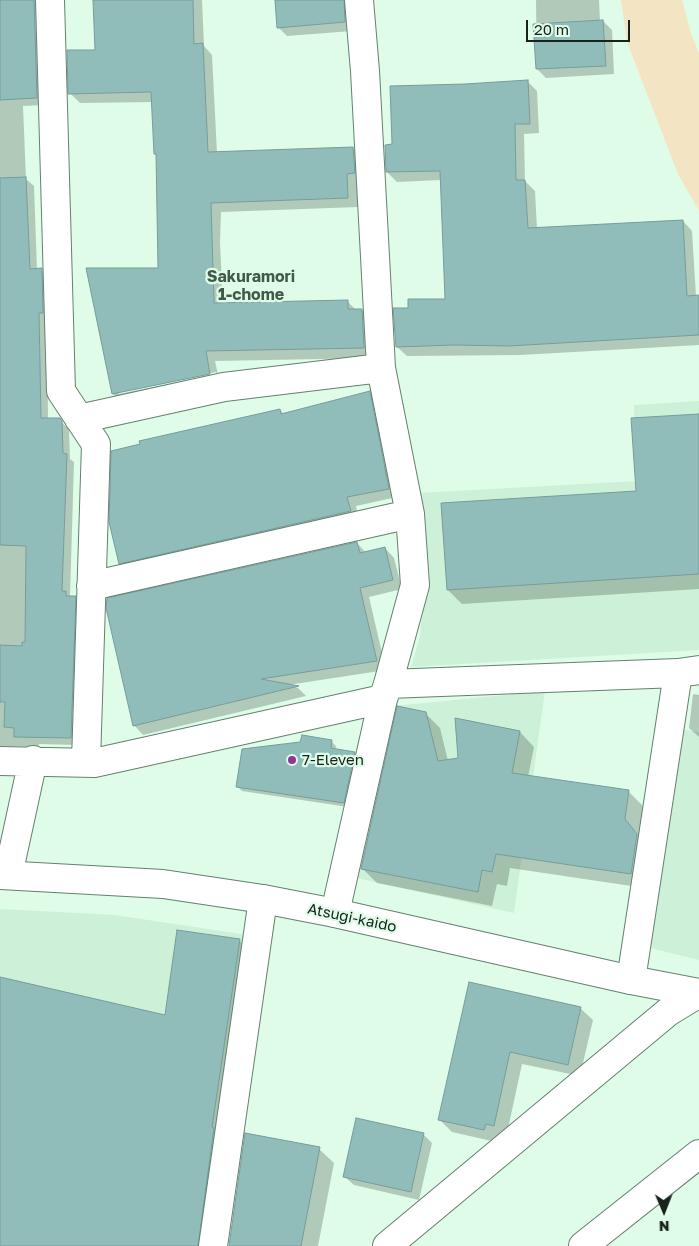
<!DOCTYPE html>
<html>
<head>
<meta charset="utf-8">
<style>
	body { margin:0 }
	#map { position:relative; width:699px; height:1246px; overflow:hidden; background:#defce8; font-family:"Golos Text",sans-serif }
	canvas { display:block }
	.north { position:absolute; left:639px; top:1186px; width:50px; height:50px; -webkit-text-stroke:4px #defce8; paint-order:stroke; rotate:179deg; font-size:14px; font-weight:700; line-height:20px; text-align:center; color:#17221b }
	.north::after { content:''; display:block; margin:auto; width:18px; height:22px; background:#17221b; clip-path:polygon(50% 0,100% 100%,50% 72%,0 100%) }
	.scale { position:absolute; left:526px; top:20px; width:104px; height:22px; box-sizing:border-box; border:2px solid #17221b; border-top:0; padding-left:6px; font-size:15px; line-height:18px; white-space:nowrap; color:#17221b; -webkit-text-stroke:4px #defce8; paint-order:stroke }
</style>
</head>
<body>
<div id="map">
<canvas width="699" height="1246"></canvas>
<div class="north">N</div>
<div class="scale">20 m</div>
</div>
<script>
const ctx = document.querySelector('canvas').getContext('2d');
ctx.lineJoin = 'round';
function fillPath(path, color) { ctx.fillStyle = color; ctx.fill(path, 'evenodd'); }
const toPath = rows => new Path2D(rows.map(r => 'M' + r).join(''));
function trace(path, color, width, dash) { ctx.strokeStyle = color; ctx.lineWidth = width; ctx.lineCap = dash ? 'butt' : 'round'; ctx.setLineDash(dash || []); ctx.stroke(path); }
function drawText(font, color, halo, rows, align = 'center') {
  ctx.font = font + ' "Golos Text",sans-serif'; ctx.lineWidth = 4.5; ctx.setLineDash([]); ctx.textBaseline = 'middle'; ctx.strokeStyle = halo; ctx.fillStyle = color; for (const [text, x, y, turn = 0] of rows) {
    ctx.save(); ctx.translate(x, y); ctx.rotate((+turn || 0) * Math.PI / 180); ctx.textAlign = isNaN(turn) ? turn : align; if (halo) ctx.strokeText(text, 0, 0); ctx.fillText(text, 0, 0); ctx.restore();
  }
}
fillPath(toPath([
	[699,401,699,650,411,667,420,636,426,569,419,493,637,481,634,405],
	[545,691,514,913,352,877,394,706],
	[678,729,699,732,699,960,646,947],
	[0,909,115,915,248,935,203,1246,0,1246]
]), '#ccf1d8');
fillPath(toPath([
	[621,0,682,0,691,34,699,53,699,211,678,174,627,42]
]), '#f3e5c3');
fillPath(toPath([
	[0,0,42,0,44,105,23,106,26,179,34,186,37,270,41,270,49,277,47,320,48,419,59,419,69,430,70,459,74,462,70,597,75,597,83,605,78,745,39,744,39,747,0,746],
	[94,0,202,0,204,46,212,55,217,153,353,148,363,158,365,183,357,183,358,207,221,212,220,243,223,304,347,301,356,310,362,310,372,320,374,358,215,361,220,384,123,404,113,394,159,269,157,156,155,153,153,102,80,103,70,93,96,51],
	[216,372,217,374,119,394,119,392],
	[276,0,349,0,352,31,287,36,278,27],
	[536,0,599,0,600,21,603,21,612,30,614,74,546,78,537,69],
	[527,81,537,91,539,133,524,134,525,181,535,191,537,229,683,221,692,231,696,296,699,296,699,345,520,355,407,356,397,347,410,309,446,300,441,180,397,182,387,172,393,145,465,86],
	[369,393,378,402,397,497,356,506,359,520,129,572,120,563,280,410,284,414],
	[699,415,699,589,462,604,448,590,637,492],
	[357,543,366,553,385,548,394,558,402,589,369,597,386,670,288,685,298,688,306,696,143,735,134,725],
	[693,694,699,695,699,737,689,728],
	[425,713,440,728,448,761,459,759,457,719,520,732,534,747,528,777,628,791,643,806,639,834,651,850,645,888,510,868,507,886,497,884,492,906,377,883,362,868],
	[331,741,336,746,335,750,354,753,359,757,348,807,242,791,237,786],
	[239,940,254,955,214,1246,0,1246,0,978,166,1016],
	[470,984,580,1008,593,1020,580,1076,522,1064,506,1138,496,1142,452,1132,440,1120],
	[423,1134,432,1143,419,1200,354,1185,345,1177],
	[319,1149,334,1163,318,1246,230,1246]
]), '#0003');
const building = toPath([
	[0,0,34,0,37,98,0,100,0,0],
	[93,0,193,0,194,44,203,43,208,152,353,147,355,173,347,174,348,198,211,203,214,303,348,300,348,309,362,309,364,348,206,351,210,374,112,394,86,268,158,268,156,154,154,154,151,92,68,94,67,50,95,50,93,0],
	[275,0,344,0,345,22,277,28,275,0],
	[603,20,606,66,536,69,533,24,603,20],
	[528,80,530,124,515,124,516,180,525,180,528,228,683,220,687,296,699,295,699,335,509,346,454,345,396,347,393,308,408,308,408,299,445,299,440,171,386,172,385,145,392,144,390,86,465,84,528,80],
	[26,177,30,269,42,268,43,313,39,313,41,418,60,418,62,421,63,453,67,454,62,591,66,591,66,596,76,596,71,738,14,737,14,728,4,727,5,702,0,702,0,645,22,646,22,642,25,642,26,546,0,545,0,178,26,177],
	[370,391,389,489,347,497,351,511,119,564,109,522,111,451,140,444,139,441,280,409,281,414,370,391],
	[699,414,699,574,447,590,441,503,636,491,631,418,699,414],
	[357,542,360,553,385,547,393,580,360,588,377,661,261,679,299,686,133,726,106,608,107,598,357,542],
	[397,706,426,712,438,761,458,758,455,718,520,731,512,773,629,790,625,819,637,834,631,874,496,854,492,872,482,870,478,892,361,869,397,706],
	[302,735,332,740,331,748,355,752,344,803,236,787,242,749,300,742,302,735],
	[177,930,240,939,212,1127,214,1128,198,1246,0,1246,0,977,165,1015,177,930],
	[469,982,581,1007,568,1065,510,1052,494,1126,486,1124,484,1130,438,1120,469,982],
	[356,1118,424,1133,411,1192,343,1177,356,1118],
	[245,1133,320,1147,301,1246,229,1246,245,1133]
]);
fillPath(building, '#90bdba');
trace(building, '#779c9a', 1);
const minor = toPath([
	[50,0,61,391,96,444,86,762],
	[79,419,224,387,381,368],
	[91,586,410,514],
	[388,684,678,673,699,670],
	[0,761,94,763,383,699],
	[8,875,33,760],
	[335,913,383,699,388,684,415,585,410,514,381,368,365,71,359,0],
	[631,980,678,673],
	[213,1246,263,899],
	[387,1246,668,1012,699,993]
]);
const major = toPath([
	[0,875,163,884,263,899,335,913,631,980,699,993]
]);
const highway = toPath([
	[583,1246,699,1154]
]);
trace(minor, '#65806f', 30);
trace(major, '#65806f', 30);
trace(highway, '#65806f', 30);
trace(minor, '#fff', 28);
trace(major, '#fff', 28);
trace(highway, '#fff', 28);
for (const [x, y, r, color] of [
	[292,760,5,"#953299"]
]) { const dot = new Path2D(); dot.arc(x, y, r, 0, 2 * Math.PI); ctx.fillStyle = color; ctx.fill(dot); trace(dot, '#defce8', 2); }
drawText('15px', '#17221b', '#defce8', [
	["7-Eleven",302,760]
], 'left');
drawText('15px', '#17221b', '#defce8', [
	["Atsugi-kaido",352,918,12]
]);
drawText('bold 16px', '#405a49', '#defce8', [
	["Sakuramori",251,277],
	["1-chome",251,295]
]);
</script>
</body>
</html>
